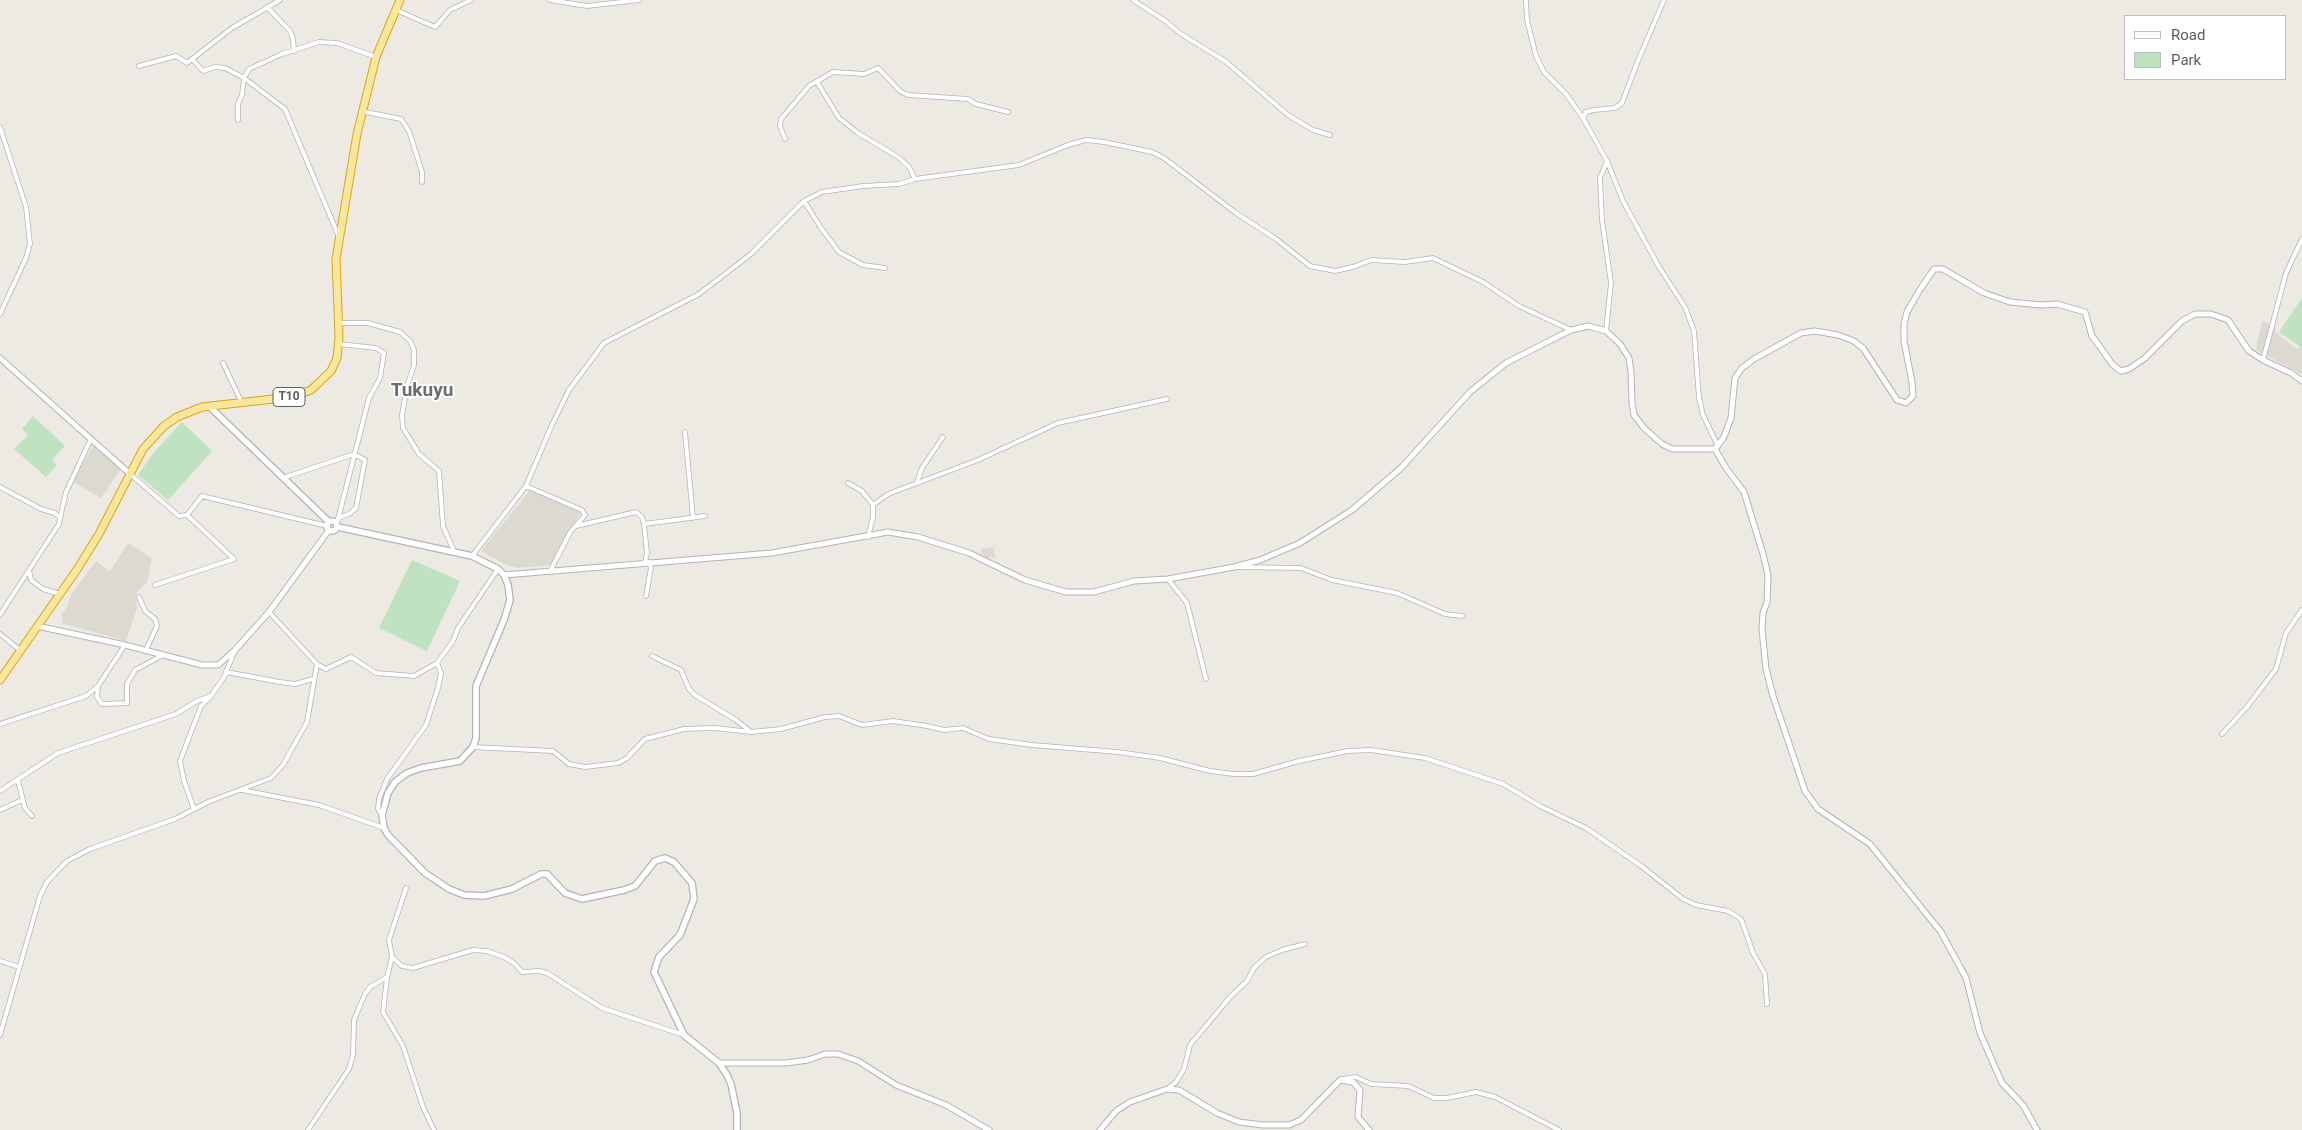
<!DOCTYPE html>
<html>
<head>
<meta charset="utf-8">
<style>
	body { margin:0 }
	#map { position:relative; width:2302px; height:1130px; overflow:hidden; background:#eceae2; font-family:Roboto,sans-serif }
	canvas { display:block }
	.legend { position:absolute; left:2124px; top:15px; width:162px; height:65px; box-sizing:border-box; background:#fff; border:1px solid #bdbec0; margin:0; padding:6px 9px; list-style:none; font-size:15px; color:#5a5d62 }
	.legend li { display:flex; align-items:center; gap:10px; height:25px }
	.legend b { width:25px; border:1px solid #bdbec0 }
</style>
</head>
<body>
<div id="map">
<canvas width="2302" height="1130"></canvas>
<ul class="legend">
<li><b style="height:6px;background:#fff"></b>Road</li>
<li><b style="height:14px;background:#bfe2c1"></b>Park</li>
</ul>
</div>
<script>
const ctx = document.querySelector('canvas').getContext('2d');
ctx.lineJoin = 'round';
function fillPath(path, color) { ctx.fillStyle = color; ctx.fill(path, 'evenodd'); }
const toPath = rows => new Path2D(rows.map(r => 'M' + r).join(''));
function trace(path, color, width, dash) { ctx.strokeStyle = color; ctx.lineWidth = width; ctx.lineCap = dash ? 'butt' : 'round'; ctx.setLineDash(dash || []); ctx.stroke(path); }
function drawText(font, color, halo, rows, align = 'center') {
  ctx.font = font + ' Roboto,sans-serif'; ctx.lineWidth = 4; ctx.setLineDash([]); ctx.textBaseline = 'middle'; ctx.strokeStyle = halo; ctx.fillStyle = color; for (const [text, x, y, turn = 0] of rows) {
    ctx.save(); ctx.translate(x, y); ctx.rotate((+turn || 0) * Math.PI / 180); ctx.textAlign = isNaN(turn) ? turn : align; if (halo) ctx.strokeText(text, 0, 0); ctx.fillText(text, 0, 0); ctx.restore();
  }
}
fillPath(toPath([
	[2262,321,2274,326,2276,333,2297,349,2302,347,2302,374,2256,350],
	[94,445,125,463,101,498,72,481],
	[530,490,581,512,551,565,517,568,507,565,481,551],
	[128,543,152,558,147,583,136,593,137,608,126,641,61,623,63,618,61,613,65,611,72,593,96,561,110,571],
	[994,547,995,557,984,558,984,554,981,554,981,549]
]), '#dcd9d0');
fillPath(toPath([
	[2302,298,2302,348,2279,332],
	[33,416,65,446,52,460,57,465,46,477,14,449,28,435,22,429],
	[182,422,212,451,168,500,138,475,154,452],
	[412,560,460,581,427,651,379,628]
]), '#bfe2c1');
const minor = toPath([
	[550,0,587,6,639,0],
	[1133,0,1164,20,1181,34,1225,61,1288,115,1313,130,1330,135],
	[1526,0,1527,20,1536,56,1544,72,1566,94,1583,118,1607,161,1600,178,1602,220,1611,283,1606,331],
	[267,7,290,31,293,39,294,51],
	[396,10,435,27,450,10,471,0],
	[192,59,203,71,215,67,225,68,244,78,285,109,339,237],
	[139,66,176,56,187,63,232,28,280,0],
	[817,82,839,118,858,133,898,157,909,167,915,179],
	[361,111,401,119,409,131,422,172,422,182],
	[1583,118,1586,112,1594,110,1615,108,1622,103,1637,63,1664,0],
	[238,120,238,104,242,95,244,78,249,69,282,54,319,42,337,43,376,57],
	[0,127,26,207,30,244,26,258,0,314],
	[785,139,780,126,781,119,809,86,833,72,864,74,878,68,900,91,908,95,968,99,976,104,1008,112],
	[1607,161,1623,201,1659,267,1685,307,1694,331,1699,398,1703,415,1718,446],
	[804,201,821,228,839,252,863,265,885,268],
	[339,323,368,323,400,332,410,341,414,350,414,365,407,386,402,415,403,428,419,454,439,471,443,526,454,551],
	[2263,360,2286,273,2302,239],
	[223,363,241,401],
	[685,432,693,518],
	[130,474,179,516,187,515,202,496,327,526],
	[283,478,354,454,365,460,356,508,349,514,338,518],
	[917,482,922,468,943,437],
	[848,483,862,491,873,505],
	[526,486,582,510,585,515,571,531,550,571],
	[0,487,41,509,55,513,60,518,59,524,29,570,31,580,43,589,60,594],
	[60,518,66,492,91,439],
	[337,523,369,398,380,378,384,353,376,348,339,344],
	[644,524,705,516],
	[576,526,636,512,642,517,644,524,647,553,645,562],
	[868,537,873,517,873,505,888,494,978,460,1058,423,1167,399],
	[472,556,526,486,551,427,569,390,604,343,699,294,751,254,804,201,822,192,863,186,899,184,915,179,1019,165,1068,145,1086,140,1104,142,1152,152,1164,158,1236,213,1276,239,1310,266,1335,271,1353,267,1371,260,1405,262,1433,258,1483,282,1519,306,1571,330],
	[1236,567,1301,568,1332,580,1397,593,1445,614,1462,616],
	[1168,579,1187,603,1206,679],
	[155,585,234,559,187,515],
	[646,596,651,568,649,562],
	[139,597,145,611,155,619,157,626,146,650],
	[269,612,317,664,326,669,351,657,376,673,414,676,437,663,453,641,458,628,498,569],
	[0,615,29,570],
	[0,634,21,651],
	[652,656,681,670,689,689,695,695,736,720,751,732],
	[226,672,280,682,295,684,313,679],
	[98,686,97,697,102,704,127,703,127,684,135,670,163,655],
	[0,724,86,696,98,686,125,645],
	[2222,734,2247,707,2276,669,2286,633,2302,610],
	[473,747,553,751,569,764,585,767,618,763,627,758,645,739,684,729,715,728,751,732,781,729,825,717,839,716,862,725,893,721,927,726,944,730,963,728,989,739,1032,745,1118,752,1160,758,1210,771,1234,774,1253,774,1299,761,1348,751,1371,750,1425,758,1503,784,1540,806,1586,828,1640,865,1683,899,1696,905,1728,911,1741,919,1753,953,1765,974,1767,1004],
	[18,781,25,808,32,816],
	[242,790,319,805,384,828],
	[0,791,58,753,176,714,197,701,211,696],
	[194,809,184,781,180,761,201,706,211,696,224,677,235,650],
	[0,810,22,800],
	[382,815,378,809,379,799,387,779,426,725,438,688,441,673,437,663],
	[406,888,389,940,392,957,387,977,383,1012,403,1046,423,1107,434,1130],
	[392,957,402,966,413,968,473,950,487,951,504,957,515,964,522,972,539,971,547,973,602,1008,684,1035],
	[0,961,19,967],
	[0,1035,40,896,47,882,67,861,90,849,175,819,208,802,271,778,283,765,307,722,317,664],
	[1342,1079,1356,1077,1371,1084,1408,1086,1434,1098,1447,1098,1476,1092,1495,1097,1559,1130],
	[1167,1089,1176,1082,1184,1069,1190,1045,1231,996,1247,981,1254,968,1266,957,1282,950,1305,944],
	[308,1130,349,1069,353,1055,354,1020,365,994,370,987,387,977]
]);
const tertiary = toPath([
	[0,358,129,473],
	[1715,449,1726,468,1744,492,1763,554,1768,575,1767,602,1763,613,1762,629,1766,669,1773,696,1805,791,1818,809,1870,844,1941,932,1966,978,1980,1033,2002,1083,2023,1105,2037,1130],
	[504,575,772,553,888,532,918,537,969,553,1025,580,1066,592,1094,592,1134,581,1168,579,1234,567,1260,560,1300,543,1352,510,1401,468,1470,392,1506,363,1571,330,1588,326,1606,331,1620,344,1629,358,1631,372,1632,403,1634,415,1644,428,1662,444,1672,449,1715,449,1724,437,1731,418,1735,378,1742,368,1754,359,1801,333,1815,331,1838,335,1854,341,1863,348,1897,400,1906,403,1913,396,1912,382,1904,341,1904,324,1907,312,1919,291,1934,269,1943,269,1984,293,2010,302,2041,305,2057,304,2085,312,2092,336,2113,365,2121,371,2129,369,2145,358,2182,321,2195,314,2211,314,2228,320,2249,351,2263,360,2291,373,2302,381],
	[37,626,125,645,202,665,218,665,235,650,269,612,329,530],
	[719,1063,786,1063,808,1060,825,1054,838,1054,858,1061,896,1085,946,1105,989,1130],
	[1100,1130,1116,1111,1130,1102,1167,1089,1179,1090,1217,1113,1239,1122,1263,1125,1289,1125,1301,1120,1340,1080,1353,1082,1360,1090,1358,1117,1369,1130]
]);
const secondary = toPath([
	[209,406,329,522],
	'327 526a5 5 0 1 1 10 0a5 5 0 1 1-10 0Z',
	[338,527,472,556,498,569,504,575,508,585,510,600,504,620,476,686,476,738,473,747,460,761,421,768,407,773,395,782,388,793,382,815,384,828,388,835,425,873,449,889,464,895,484,896,512,889,541,874,547,874,565,893,582,899,624,890,635,886,655,861,665,858,674,862,692,883,694,899,680,935,659,957,654,972,684,1035,719,1063,727,1075,731,1084,737,1113,737,1130]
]);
const trunk = toPath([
	[0,680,78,568,99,534,143,449,164,426,177,417,202,407,291,397,311,390,331,371,337,358,339,337,336,259,357,134,376,57,400,0]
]);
trace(minor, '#b2b4b8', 5.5);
trace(tertiary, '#b2b4b8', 7);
trace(secondary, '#b1b4b9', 8);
trace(trunk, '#dfa50f', 9);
trace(minor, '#fff', 4);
trace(tertiary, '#fff', 5);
trace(secondary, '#fff', 5.5);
trace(trunk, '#f8e79c', 7);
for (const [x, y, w] of [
	[289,397,32]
]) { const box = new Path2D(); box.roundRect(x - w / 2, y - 9.5, w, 19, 4); ctx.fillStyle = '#fff'; ctx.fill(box); trace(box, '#5a5d62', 1); }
drawText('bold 12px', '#5a5d62', null, [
	["T10",289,397]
]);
drawText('bold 19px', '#6b6f74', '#fff', [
	["Tukuyu",422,391]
]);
</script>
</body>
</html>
